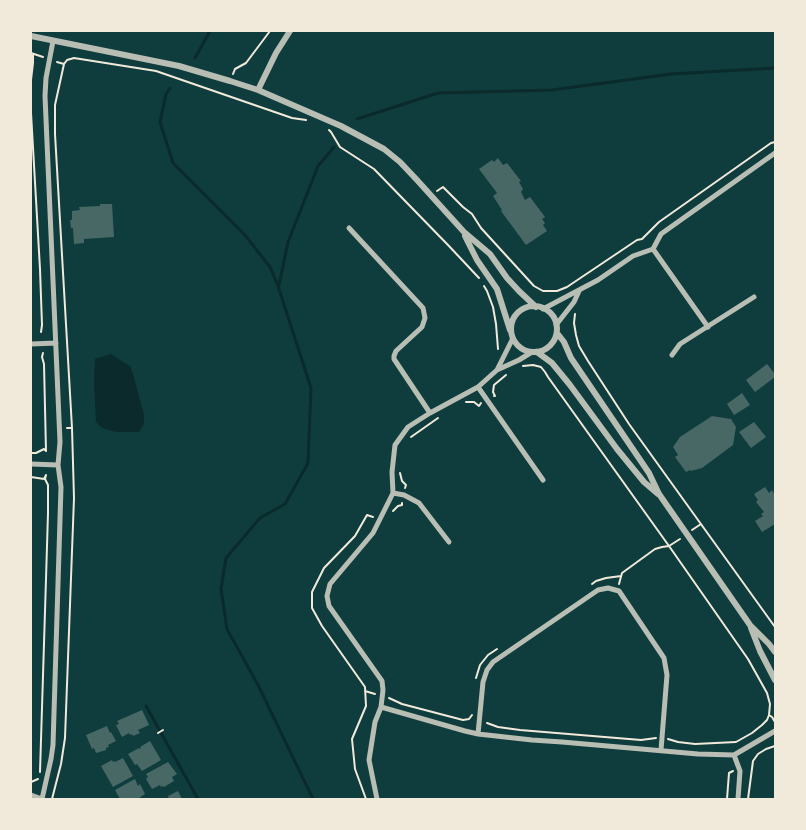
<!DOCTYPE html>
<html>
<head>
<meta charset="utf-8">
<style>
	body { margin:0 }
	#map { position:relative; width:806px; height:830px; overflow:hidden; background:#0f3d3e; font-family:Karla,sans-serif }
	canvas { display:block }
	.frame { position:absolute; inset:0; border:32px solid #f1e9da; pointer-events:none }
</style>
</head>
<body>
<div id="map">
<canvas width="806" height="830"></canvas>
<div class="frame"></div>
</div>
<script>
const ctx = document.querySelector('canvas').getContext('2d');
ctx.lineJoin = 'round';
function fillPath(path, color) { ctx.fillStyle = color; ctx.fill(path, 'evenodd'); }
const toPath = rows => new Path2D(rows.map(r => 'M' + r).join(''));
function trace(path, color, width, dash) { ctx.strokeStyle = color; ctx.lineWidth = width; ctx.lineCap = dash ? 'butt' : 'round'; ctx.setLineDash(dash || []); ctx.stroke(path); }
fillPath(toPath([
	[111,354,131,367,144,415,144,424,139,432,116,432,102,428,96,422,94,383,95,359]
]), '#0a2a2b');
trace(toPath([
	[195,58,210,31],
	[170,88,166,94,160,122,173,163,245,235,270,267,278,286,311,388,308,463,285,504,260,518,226,558,221,589,227,629,258,685,313,799],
	[357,119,438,93,552,90,671,74,775,68],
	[279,285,288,242,318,166,334,147],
	[146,706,198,799]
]), '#0a2a2b', 3);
fillPath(toPath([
	[498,158,503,165,507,163,521,181,519,182,523,189,521,192,525,200,530,197,545,217,542,219,545,223,543,225,547,231,526,245,501,211,502,210,493,196,497,193,479,169,492,160,494,162],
	[100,204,112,204,114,237,84,239,84,243,74,244,73,228,71,228,70,220,72,220,72,211,80,210,79,207,100,206],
	[767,364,775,374,775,377,755,392,746,380],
	[742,393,750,405,734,415,727,404],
	[712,416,731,419,736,427,733,445,702,468,691,471,690,470,686,472,675,457,678,455,673,447,680,437],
	[754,422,766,437,751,448,739,432],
	[765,487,769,493,772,490,775,495,775,524,762,532,755,521,763,516,761,514,764,512,756,502,758,500,754,494],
	[142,710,149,725,138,730,140,733,133,736,132,734,130,735,129,733,122,737,116,725,119,724,117,721],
	[107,726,110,733,111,732,116,741,108,745,109,747,106,748,106,750,96,753,94,748,92,749,86,735],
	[150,741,161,760,142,771,137,764,135,765,128,754,139,748,139,749,141,748,140,747],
	[123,758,133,776,113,787,101,766,112,760,113,762,115,761,115,762],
	[168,762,177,774,172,777,174,781,164,787,163,786,161,787,160,785,152,789,146,779,148,777,146,774],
	[135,779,138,786,140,784,145,794,139,798,139,799,120,799,115,790],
	[178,791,182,799,169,799,168,796]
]), '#486865');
trace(toPath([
	[31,53,43,57],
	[57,62,64,64,67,60,74,58,156,71,292,118,306,120],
	[64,64,55,105,55,134,72,428,67,428],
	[233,74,235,69,246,63,270,31],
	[31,80,33,63,33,55],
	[31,113,40,269,42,325,41,332],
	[329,130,331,132,340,147,374,169,448,245,479,278],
	[437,191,443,187,463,207,472,214,481,228,534,286,543,291,557,291,567,287,637,240,642,239,659,222,771,143,775,142],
	[484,286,487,291,493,307,496,324,498,349],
	[575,314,574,323,576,335,579,346,588,361,629,424,775,627],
	[523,366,533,365,541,367,545,372,548,377,669,546,748,659,767,693,770,704,769,715,772,717,775,722],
	[494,396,495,396,493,392,494,385,506,375],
	[466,402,474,402,479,406,481,403],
	[411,437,438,418],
	[31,453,36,453,44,449,46,451,44,364,42,357,43,353],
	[400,473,402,481,406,485,405,488],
	[31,477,44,479,46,475,45,479,48,485,48,513,46,579,40,772],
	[393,511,398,506,402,505,402,503],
	[692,530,701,524],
	[592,584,596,581,606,578,621,576],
	[619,584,622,573,655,549,662,547,669,546,680,539],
	[476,678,480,665,488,655,497,649],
	[365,691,375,694],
	[389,698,402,704,463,720,469,719,472,715],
	[487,723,498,727,520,730,641,740,656,738],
	[158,733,163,730],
	[668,739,678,742,695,744,736,742,752,733,762,725,767,720,769,715],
	[31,782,38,779],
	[52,799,61,764,65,738,74,498,72,428],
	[366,799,355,769,352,739,366,706,365,687,322,626,312,608,312,592,324,568,355,536,367,515,373,517],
	[727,799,729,773,733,771],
	[748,799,753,761,758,754,766,749,775,746]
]), '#f1e9da', 2);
trace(toPath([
	[349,228,423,308,425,318,422,327,396,351,394,356,394,359,430,413],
	[653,249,708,327],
	[543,309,598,280,633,256,653,249,661,234,775,153],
	[556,325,574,302,579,291],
	[513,338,497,370,478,387,430,413,408,427,395,445,392,472,393,493,373,533,330,584,327,596,329,606,382,681,383,690,381,707,465,731,478,734,532,740,562,742,698,754,734,755,775,731],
	[31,344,56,343],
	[672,355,680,344,754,297],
	[497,370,519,360,532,352],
	[478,387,543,480],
	[31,464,58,465],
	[393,493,404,495,419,503,449,542],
	[478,734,483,682,487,670,493,662,598,590,608,588,619,591,664,658,667,675,661,750],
	[734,755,740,771,738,799],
	[31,795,42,799],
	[42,799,51,759,53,745,61,487,58,465,60,442,45,96,46,78,53,41],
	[377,799,369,760,375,722,381,707]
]), '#b8beb3', 5);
trace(toPath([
	[31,36,179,66,230,81,258,90,341,126,384,149,400,162,417,180,464,232,490,254,507,278,519,291,536,307],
	[258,90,276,53,290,31],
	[465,236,477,260,497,289,510,330],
	'511 329a23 23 0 1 1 46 0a23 23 0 1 1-46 0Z',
	[557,333,564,342,571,358,649,473,659,494,750,625,769,644,775,652],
	[537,352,552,363,570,385,617,449,644,482,658,494],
	[751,628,760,651,775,680]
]), '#b8beb3', 6);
</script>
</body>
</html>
